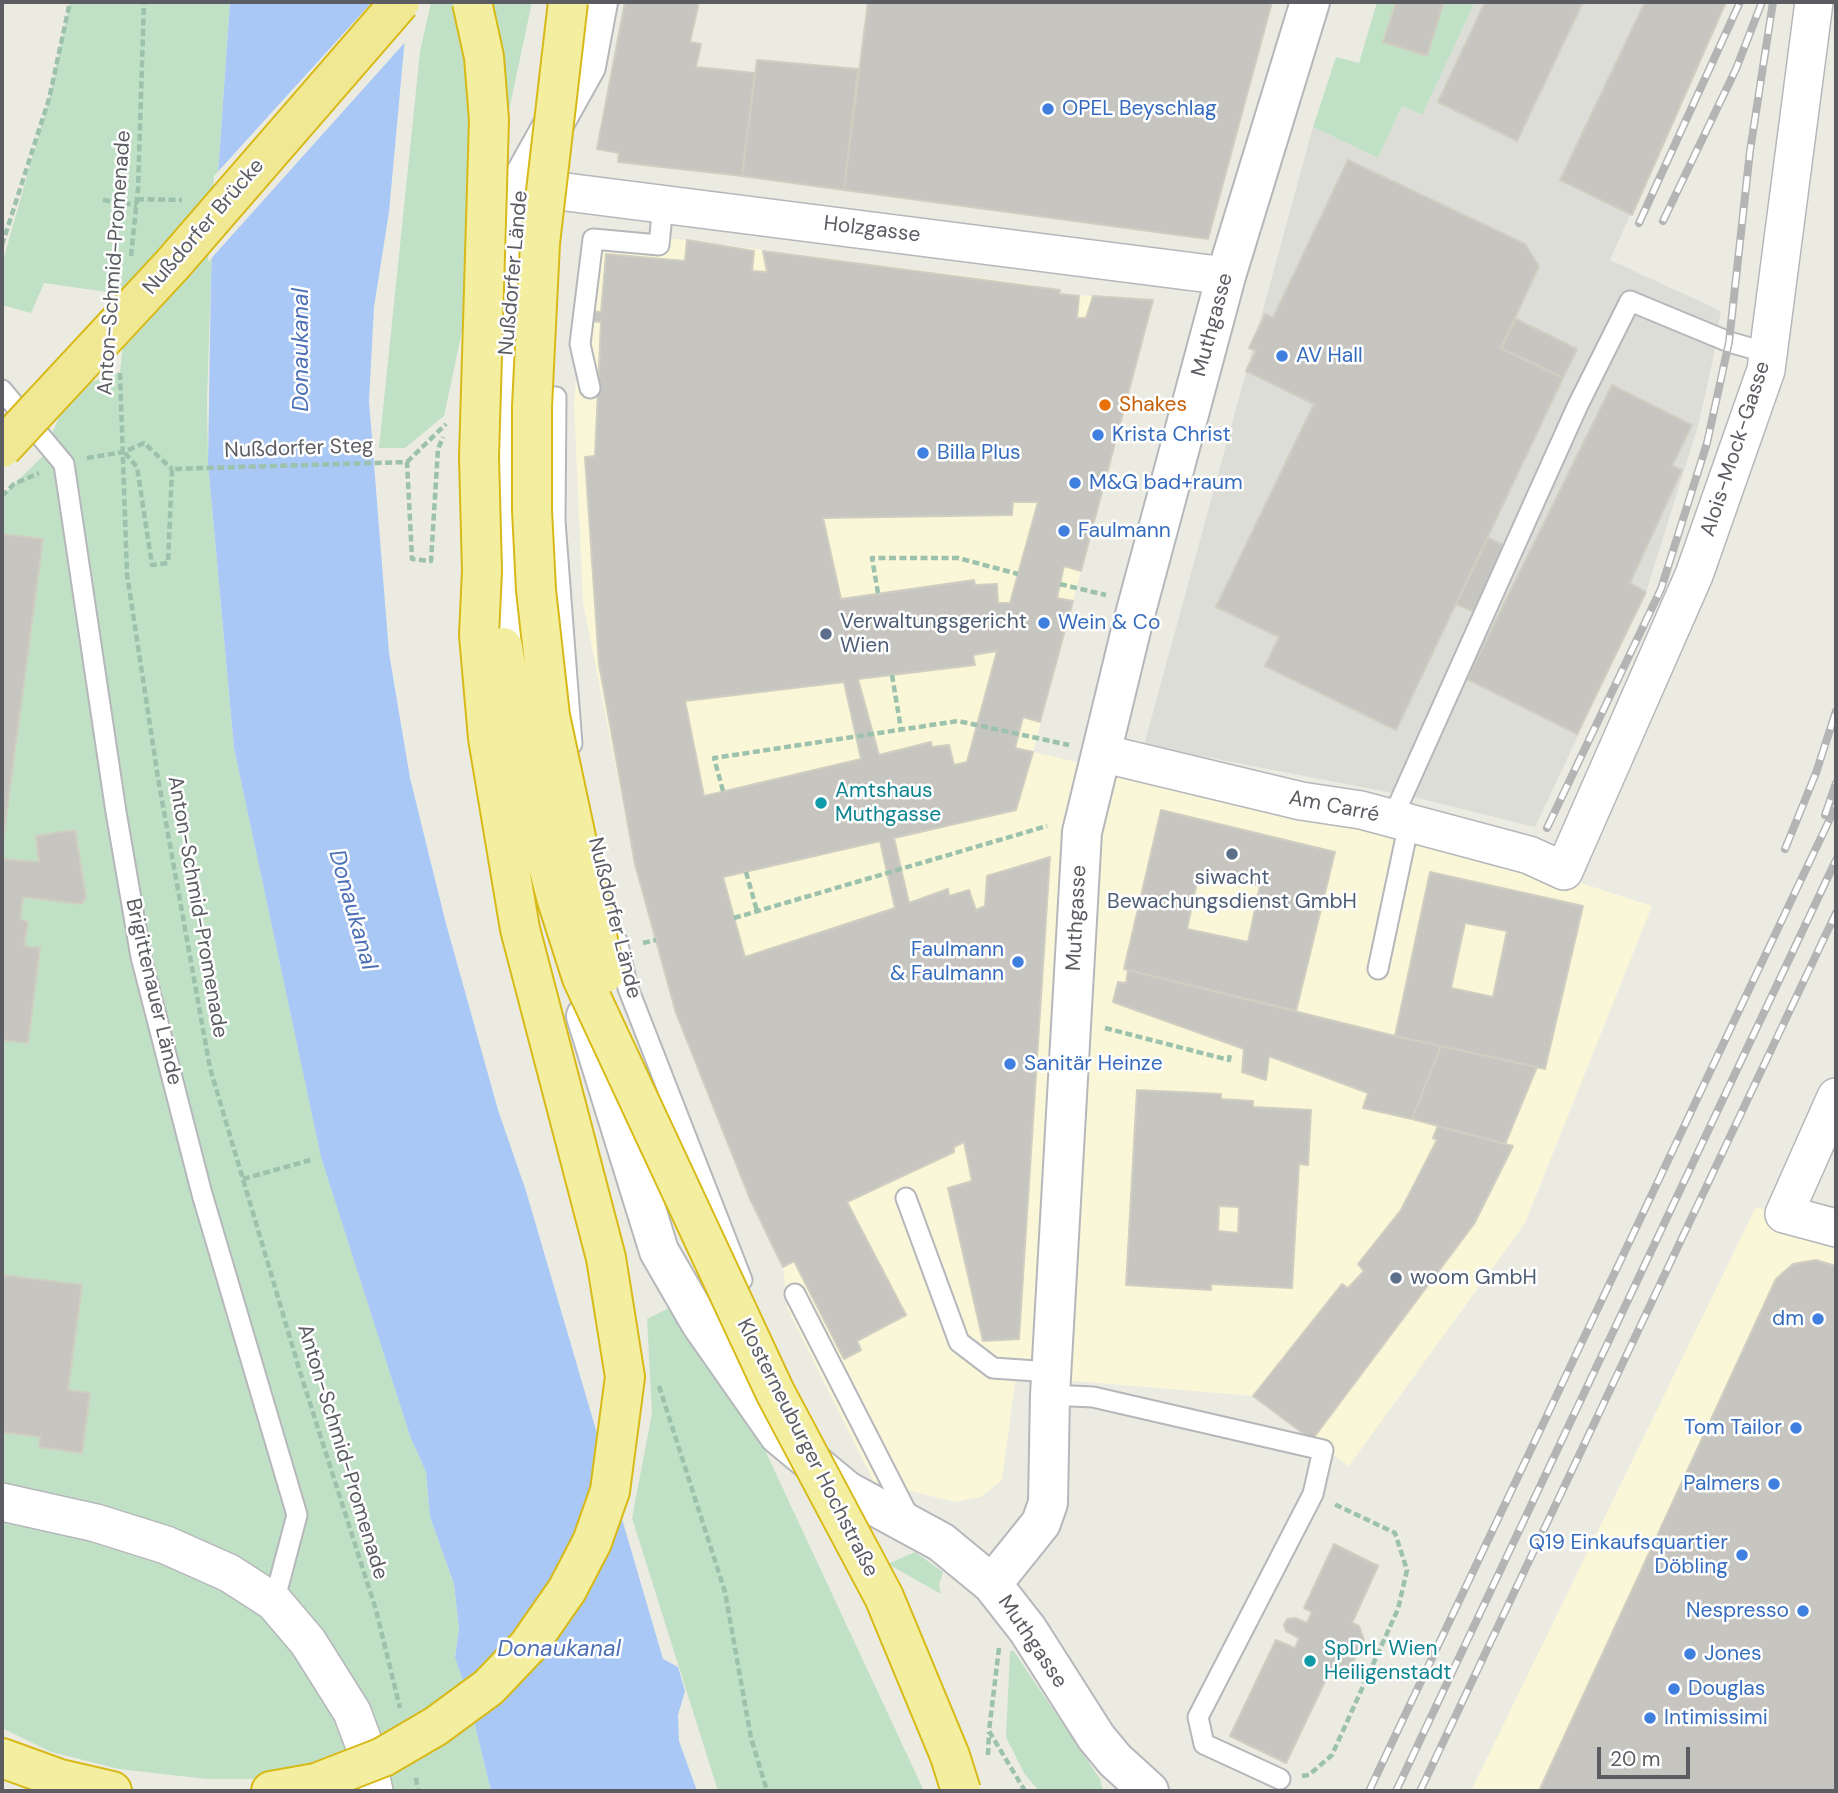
<!DOCTYPE html>
<html>
<head>
<meta charset="utf-8">
<style>
	body { margin:0 }
	#map { position:relative; width:1838px; height:1793px; overflow:hidden; background:#ecebe2; font-family:"DM Sans",sans-serif }
	canvas { display:block }
	.frame { position:absolute; inset:0; border:4px solid #5b5d62; pointer-events:none }
	.scale { position:absolute; left:1597px; top:1747px; width:93px; height:32px; box-sizing:border-box; border:4px solid #5b5d62; border-top:0; padding-left:9px; font-size:21px; line-height:24px; white-space:nowrap; color:#5b5d62; -webkit-text-stroke:5px #fff; paint-order:stroke }
</style>
</head>
<body>
<div id="map">
<canvas width="1838" height="1793"></canvas>
<div class="frame"></div>
<div class="scale">20 m</div>
</div>
<script>
const ctx = document.querySelector('canvas').getContext('2d');
ctx.lineJoin = 'round';
function fillPath(path, color) { ctx.fillStyle = color; ctx.fill(path, 'evenodd'); }
const toPath = rows => new Path2D(rows.map(r => 'M' + r).join(''));
function trace(path, color, width, dash) { ctx.strokeStyle = color; ctx.lineWidth = width; ctx.lineCap = dash ? 'butt' : 'round'; ctx.setLineDash(dash || []); ctx.stroke(path); }
function drawText(font, color, halo, rows, align = 'center') {
  ctx.font = font + ' "DM Sans",sans-serif'; ctx.lineWidth = 5; ctx.setLineDash([]); ctx.textBaseline = 'middle'; ctx.strokeStyle = halo; ctx.fillStyle = color; for (const [text, x, y, turn = 0] of rows) {
    ctx.save(); ctx.translate(x, y); ctx.rotate((+turn || 0) * Math.PI / 180); ctx.textAlign = isNaN(turn) ? turn : align; if (halo) ctx.strokeText(text, 0, 0); ctx.fillText(text, 0, 0); ctx.restore();
  }
}
fillPath(toPath([
	[590,228,1036,285,1036,288,1060,290,1060,294,1153,300,1033,752,1531,867,1652,906,1525,1223,1349,1466,1253,1396,1016,1376,1002,1480,981,1497,955,1502,874,1482,787,1308,783,1267,750,1199,676,1013,635,864,583,602,574,403],
	[1756,1207,1836,1228,1836,1791,1471,1791]
]), '#faf7d9');
fillPath(toPath([
	[1475,2,1725,2,1610,260,1721,311,1712,364,1698,426,1646,592,1535,827,1413,797,1144,745,1313,127,1378,158,1402,106,1421,115]
]), '#ddddd7');
fillPath(toPath([
	[70,2,230,2,211,275,207,401,208,463,234,748,321,1156,410,1436,426,1472,430,1517,454,1584,459,1629,455,1658,467,1692,491,1791,344,1791,259,1779,206,1779,119,1769,51,1752,2,1728,2,1522,143,1553,249,1602,380,1740,352,1675,307,1615,2,1489,2,496,42,457,71,389,120,372,128,295,44,283,31,313,2,305,2,264,49,99],
	[431,2,532,2,444,416,405,448,379,448,420,52],
	[1377,2,1396,2,1383,42,1427,56,1444,2,1475,2,1422,115,1402,106,1378,158,1313,127,1336,57,1359,63],
	[693,1296,924,1791,718,1791,632,1518,652,1413,647,1319],
	[915,1552,943,1572,939,1585,941,1594,888,1564],
	[1013,1650,1100,1779,1103,1791,1039,1791,1024,1773,1006,1737,1010,1652]
]), '#c1e1c6');
fillPath(toPath([
	[230,2,411,2,405,37,389,212,374,307,369,401,389,653,410,778,445,920,498,1110,526,1191,663,1659,678,1667,685,1691,678,1715,679,1741,697,1791,491,1791,467,1692,455,1658,459,1629,454,1584,430,1517,426,1472,410,1436,321,1157,234,748,208,463,211,275]
]), '#a9c8f6');
fillPath(toPath([
	[372,2,414,2,408,39,208,262,214,176]
]), '#ecebe2');
const building = toPath([
	[625,2,699,2,690,42,701,44,696,67,755,73,742,176,618,162,619,153,597,149,625,2],
	[868,2,1272,2,1208,239,844,190,868,2],
	[1396,2,1444,2,1427,56,1383,42,1396,2],
	[1485,2,1583,2,1517,141,1438,102,1485,2],
	[1645,2,1726,2,1632,215,1560,180,1645,2],
	[757,60,858,69,844,190,742,176,757,60],
	[1348,160,1525,244,1539,266,1501,348,1563,378,1396,730,1265,666,1279,637,1216,607,1314,404,1246,371,1256,351,1249,348,1265,314,1273,318,1348,160],
	[687,240,754,251,752,271,767,272,763,251,1060,290,1059,294,1079,296,1077,318,1086,318,1093,296,1153,300,1081,571,1064,566,1057,598,1073,601,1040,722,1023,717,1015,748,1033,752,1016,810,894,838,909,903,948,889,949,896,969,890,976,910,985,906,987,876,1050,857,1019,1339,983,1341,948,1188,972,1181,964,1142,954,1147,954,1152,847,1202,906,1315,857,1341,861,1350,844,1359,794,1261,783,1267,750,1199,676,1013,635,864,599,664,585,457,595,456,601,322,590,321,591,311,601,312,606,254,685,261,687,240],
	[1013,502,1038,502,1010,603,998,603,997,584,975,585,974,580,841,599,823,518,1012,515,1013,502],
	[997,651,967,762,954,765,949,745,932,747,931,742,879,755,858,679,975,665,973,655,997,651],
	[844,682,861,759,704,796,685,701,844,682],
	[880,841,895,908,745,957,723,877,880,841],
	[1516,319,1577,349,1563,378,1501,348,1516,319],
	[1612,385,1692,425,1672,466,1682,470,1630,583,1646,592,1577,734,1467,679,1612,385],
	[2,534,43,539,2,848,2,534],
	[1488,538,1506,546,1474,612,1456,604,1488,538],
	[1161,810,1335,852,1296,1011,1124,969,1161,810],
	[1199,873,1260,886,1248,942,1187,929,1199,873],
	[75,830,86,898,81,904,23,897,20,919,28,922,24,946,40,948,28,1043,2,1040,2,859,39,862,36,836,75,830],
	[1430,872,1583,906,1545,1069,1395,1036,1430,872],
	[1465,923,1507,931,1493,997,1451,988,1465,923],
	[1128,970,1395,1036,1441,1046,1412,1119,1363,1108,1368,1093,1269,1056,1266,1080,1242,1072,1244,1049,1113,1002,1118,982,1126,983,1128,970],
	[1441,1046,1537,1067,1505,1144,1412,1119,1441,1046],
	[1137,1090,1221,1094,1221,1099,1253,1101,1253,1107,1311,1110,1308,1165,1299,1164,1292,1288,1211,1284,1211,1290,1126,1285,1137,1090],
	[1219,1206,1239,1207,1238,1233,1218,1231,1219,1206],
	[1438,1126,1513,1146,1474,1224,1312,1440,1253,1396,1342,1284,1348,1288,1364,1271,1358,1264,1401,1210,1437,1140,1433,1138,1438,1126],
	[1816,1260,1836,1266,1836,1791,1539,1791,1776,1279,1793,1264,1816,1260],
	[2,1275,82,1285,68,1390,90,1393,82,1453,39,1447,40,1437,2,1432,2,1275],
	[1334,1544,1378,1566,1352,1623,1359,1626,1364,1640,1348,1673,1335,1676,1329,1673,1286,1763,1230,1736,1276,1640,1295,1648,1299,1638,1286,1631,1284,1625,1287,1619,1295,1618,1307,1623,1312,1612,1304,1608,1334,1544]
]);
fillPath(building, '#c7c5c0');
trace(building, '#d0cec1', 2);
const service = toPath([
	[590,388,580,344,593,239,659,245,663,204],
	[2,390,64,464,116,812,141,957,202,1194,297,1515,274,1602],
	[528,396,556,397,555,521,572,744],
	[1392,819,1577,407,1630,301,1729,342,1768,353],
	[617,941,628,988,742,1280],
	[1378,969,1409,823],
	[906,1198,959,1342,993,1368,1051,1372],
	[795,1294,910,1519],
	[1050,1395,1093,1397,1323,1450,1313,1494,1198,1717,1204,1744,1280,1779]
]);
const minor = toPath([
	[519,186,1226,276],
	[1101,753,1301,801,1361,810,1529,855,1564,871,1694,575,1766,370,1814,2],
	[1836,1097,1784,1214,1836,1228],
	[2,1502,96,1523,166,1545,229,1573,274,1602,308,1642,352,1712,364,1744,374,1791]
]);
const tertiary = toPath([
	[523,686,506,548,504,395,519,186,586,66,598,2],
	[586,1016,659,1251,700,1322,779,1435,847,1491,941,1542,992,1584,1028,1630,1096,1737,1115,1760,1149,1791],
	[992,1584,1041,1523,1048,1503,1050,1395,1082,832,1132,626,1226,276,1310,2]
]);
const trunk = toPath([
	[2,1758,60,1779,112,1791],
	[271,1791,316,1783]
]);
trace(service, '#b5b7bb', 23);
trace(minor, '#b5b7bb', 40);
trace(tertiary, '#b5b7bb', 42);
trace(trunk, '#d7b917', 42);
trace(toPath([
	[137,199,182,200],
	[103,200,137,205],
	[2,245,49,99,70,2],
	[131,256,138,189,144,2],
	[120,373,127,574,158,778,210,1068,301,1375,376,1610,400,1708],
	[125,453,137,467,152,565,168,563,172,469,407,462,412,559,431,561,438,449,443,437],
	[87,458,124,452,144,443,172,469],
	[407,462,446,424],
	[2,496,14,484,39,473],
	[1060,584,1106,595],
	[878,593,872,558,958,558,1018,574],
	[892,675,901,729],
	[723,791,714,758,958,721,1069,745],
	[746,872,757,911],
	[734,918,1047,826],
	[643,943,656,940],
	[1105,1028,1229,1060,1230,1053],
	[243,1179,314,1159],
	[659,1386,725,1592,751,1738,767,1791],
	[999,1648,989,1731,1025,1791],
	[988,1755,989,1732],
	[1302,1776,1309,1775,1332,1755,1398,1609,1407,1570,1395,1533,1334,1504],
	[416,1778,418,1791]
]), '#9cc1ac', 4.5, [7, 3.5]);
trace(service, '#fff', 19);
trace(minor, '#fff', 37);
trace(tertiary, '#fff', 38);
trace(trunk, '#f4efa0', 38);
const rail = toPath([
	[1663,221,1736,69,1762,2],
	[1639,223,1740,2],
	[1825,815,1836,783],
	[1547,828,1661,589,1707,443,1729,342,1750,151,1773,2],
	[1785,849,1816,773,1836,711],
	[1369,1791,1836,806],
	[1396,1791,1836,860],
	[1420,1791,1836,913]
]);
trace(rail, '#b3b4b4', 8);
trace(rail, '#fff', 5, [16]);
const trunkBridge = toPath([
	[568,2,540,243,532,407,532,510,536,590,550,716,605,973],
	[503,647,524,774,556,897,582,978,775,1392,884,1597,950,1756,961,1791],
	[316,1783,383,1757,436,1726,489,1687,528,1646,567,1590,592,1542,610,1491,625,1377,606,1258,520,929,488,738,479,635,482,571,479,457,489,120,484,57,472,2]
]);
const motorwayBridge = toPath([
	[2,448,172,265,400,2]
]);
trace(trunkBridge, '#d7b917', 42, []);
trace(motorwayBridge, '#d7b917', 42, []);
trace(trunkBridge, '#f4efa0', 38);
trace(motorwayBridge, '#f1e894', 38);
for (const [x, y, r, color] of [
	[1048,109,7,"#3f7fe0"],
	[1282,356,7,"#3f7fe0"],
	[1105,405,7,"#e8710a"],
	[1098,435,7,"#3f7fe0"],
	[923,453,7,"#3f7fe0"],
	[1075,483,7,"#3f7fe0"],
	[1064,531,7,"#3f7fe0"],
	[1044,623,7,"#3f7fe0"],
	[826,634,7,"#5c6f8a"],
	[821,803,7,"#0f9aa8"],
	[1232,854,7,"#5c6f8a"],
	[1018,962,7,"#3f7fe0"],
	[1010,1064,7,"#3f7fe0"],
	[1396,1278,7,"#5c6f8a"],
	[1818,1319,7,"#3f7fe0"],
	[1796,1428,7,"#3f7fe0"],
	[1774,1484,7,"#3f7fe0"],
	[1742,1555,7,"#3f7fe0"],
	[1803,1611,7,"#3f7fe0"],
	[1690,1654,7,"#3f7fe0"],
	[1310,1661,7,"#0f9aa8"],
	[1674,1689,7,"#3f7fe0"],
	[1650,1718,7,"#3f7fe0"]
]) { const dot = new Path2D(); dot.arc(x, y, r, 0, 2 * Math.PI); ctx.fillStyle = color; ctx.fill(dot); trace(dot, '#fff', 2.5); }
drawText('21px', '#366cbe', '#fff', [
	["OPEL Beyschlag",1062,109],
	["AV Hall",1296,356],
	["Krista Christ",1112,435],
	["Billa Plus",937,453],
	["M&G bad+raum",1089,483],
	["Faulmann",1078,531],
	["Wein & Co",1058,623],
	["Faulmann",1004,950,"right"],
	["& Faulmann",1004,974,"right"],
	["Sanitär Heinze",1024,1064],
	["dm",1804,1319,"right"],
	["Tom Tailor",1782,1428,"right"],
	["Palmers",1760,1484,"right"],
	["Q19 Einkaufsquartier",1728,1543,"right"],
	["Döbling",1728,1567,"right"],
	["Nespresso",1789,1611,"right"],
	["Jones",1704,1654],
	["Douglas",1688,1689],
	["Intimissimi",1664,1718]
], 'left');
drawText('21px', '#5b5d62', '#fff', [
	["Nußdorfer Brücke",204,227,-49],
	["Holzgasse",872,230,7],
	["Anton-Schmid-Promenade",115,263,-86],
	["Nußdorfer Lände",514,273,-85],
	["Muthgasse",1213,325,-75],
	["Nußdorfer Steg",299,449,-2],
	["Alois-Mock-Gasse",1736,449,-72],
	["Am Carré",1334,807,11],
	["Anton-Schmid-Promenade",197,907,80],
	["Nußdorfer Lände",614,918,76],
	["Muthgasse",1077,918,-87],
	["Brigittenauer Lände",153,992,77],
	["Klosterneuburger Hochstraße",807,1448,63],
	["Anton-Schmid-Promenade",342,1452,73],
	["Muthgasse",1032,1642,56]
]);
drawText('21px', '#c56008', '#fff', [
	["Shakes",1119,405]
], 'left');
drawText('21px', '#4e5e75', '#fff', [
	["Verwaltungsgericht",840,622],
	["Wien",840,646],
	["siwacht",1232,878,"center"],
	["Bewachungsdienst GmbH",1232,902,"center"],
	["woom GmbH",1410,1278]
], 'left');
drawText('21px', '#0d838f', '#fff', [
	["Amtshaus",835,791],
	["Muthgasse",835,815],
	["SpDrL Wien",1324,1649],
	["Heiligenstadt",1324,1673]
], 'left');
drawText('italic 23px', '#4e70b6', '#fff', [
	["Donaukanal",302,350,-90],
	["Donaukanal",352,910,74],
	["Donaukanal",559,1650]
]);
</script>
</body>
</html>
